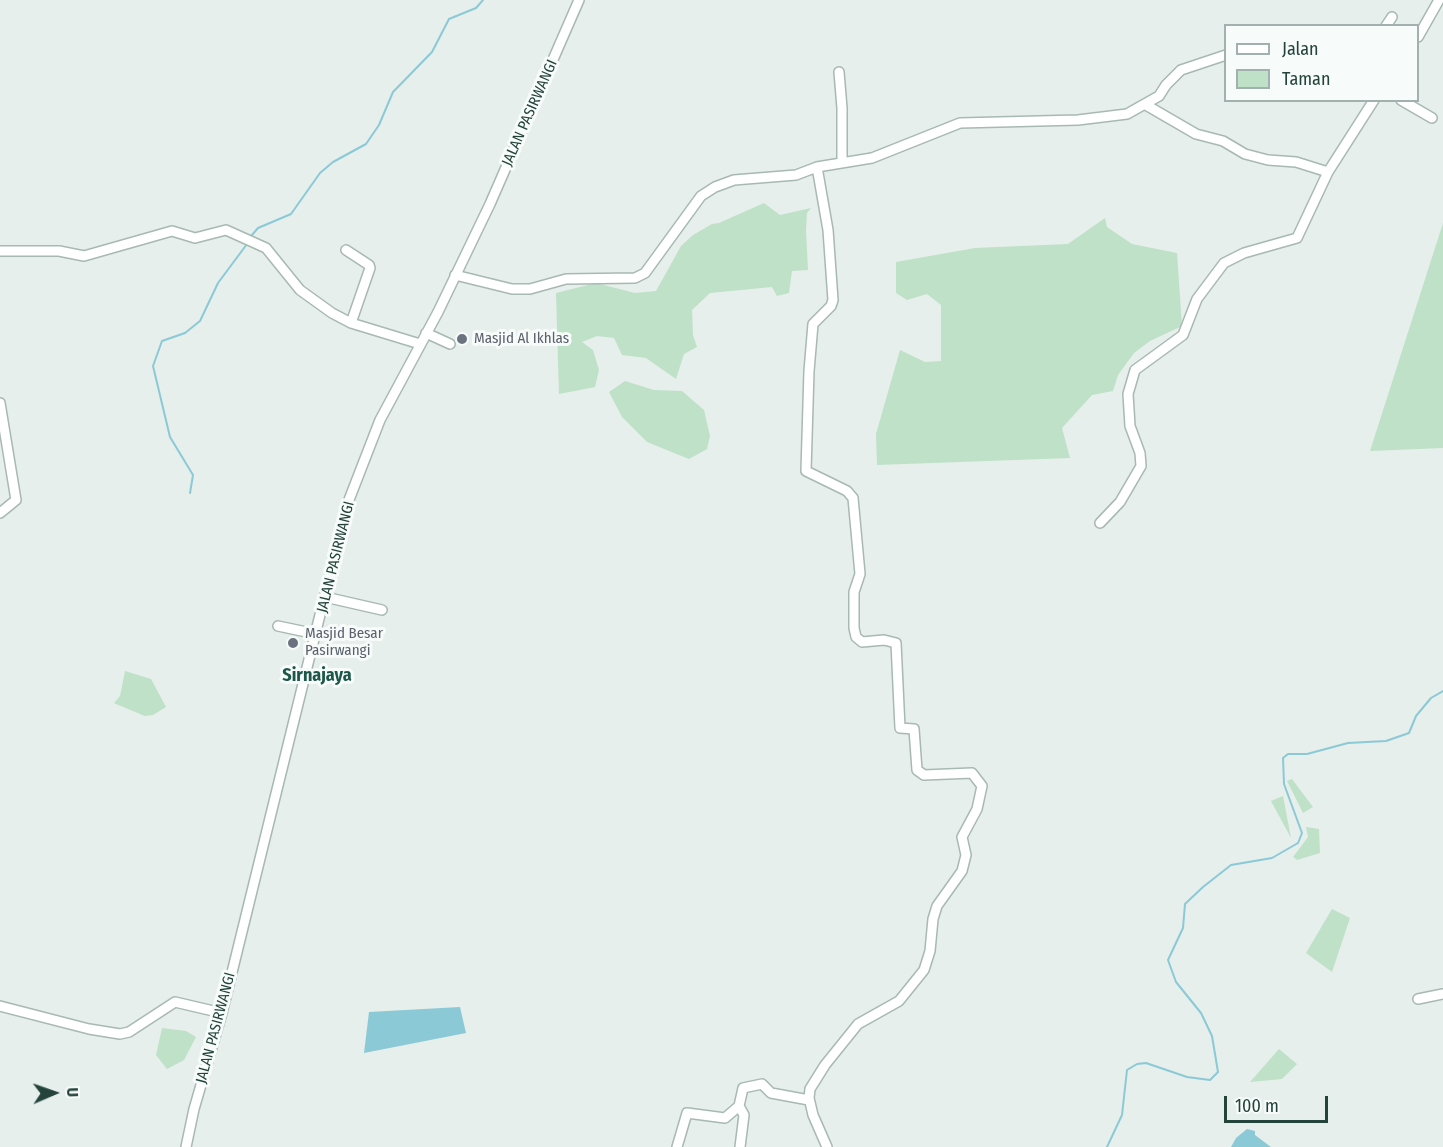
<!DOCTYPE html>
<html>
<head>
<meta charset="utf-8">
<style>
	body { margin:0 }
	#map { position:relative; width:1443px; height:1147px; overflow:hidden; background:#e6efeb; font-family:"Fira Sans Condensed",sans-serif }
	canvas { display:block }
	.legend { position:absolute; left:1224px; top:24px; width:195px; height:78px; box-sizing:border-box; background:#f7fbf9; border:2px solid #a2b1ad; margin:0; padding:8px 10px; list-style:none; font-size:18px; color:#23433b }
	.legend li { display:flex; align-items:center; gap:12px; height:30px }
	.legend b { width:30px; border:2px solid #a2b1ad }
	.north { position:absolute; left:24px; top:1063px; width:60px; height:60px; -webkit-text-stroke:4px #f7fbf9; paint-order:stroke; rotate:88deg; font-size:16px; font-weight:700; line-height:24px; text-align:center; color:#23433b }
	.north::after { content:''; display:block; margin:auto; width:21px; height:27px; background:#23433b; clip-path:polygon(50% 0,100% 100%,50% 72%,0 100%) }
	.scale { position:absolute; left:1224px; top:1096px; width:104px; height:27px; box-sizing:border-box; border:3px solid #23433b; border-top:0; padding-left:8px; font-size:18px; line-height:21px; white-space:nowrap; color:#23433b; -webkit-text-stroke:4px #f7fbf9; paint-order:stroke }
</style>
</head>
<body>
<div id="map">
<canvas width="1443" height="1147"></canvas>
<ul class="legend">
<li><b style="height:8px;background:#fff"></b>Jalan</li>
<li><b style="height:16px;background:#bee1c8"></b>Taman</li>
</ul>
<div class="north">U</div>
<div class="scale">100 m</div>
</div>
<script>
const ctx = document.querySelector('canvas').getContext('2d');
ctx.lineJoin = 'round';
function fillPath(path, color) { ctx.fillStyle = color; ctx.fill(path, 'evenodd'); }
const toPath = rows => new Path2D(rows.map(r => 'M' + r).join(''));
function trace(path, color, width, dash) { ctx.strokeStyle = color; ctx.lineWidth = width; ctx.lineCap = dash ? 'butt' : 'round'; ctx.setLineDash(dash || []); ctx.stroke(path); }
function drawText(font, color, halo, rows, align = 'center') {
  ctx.font = font + ' "Fira Sans Condensed",sans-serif'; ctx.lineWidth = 6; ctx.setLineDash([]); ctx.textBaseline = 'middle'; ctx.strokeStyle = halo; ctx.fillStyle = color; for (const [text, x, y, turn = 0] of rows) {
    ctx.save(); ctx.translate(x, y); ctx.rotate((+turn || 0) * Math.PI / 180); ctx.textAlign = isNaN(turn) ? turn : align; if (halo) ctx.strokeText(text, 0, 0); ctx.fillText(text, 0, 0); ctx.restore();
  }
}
fillPath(toPath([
	[764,203,780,215,811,208,807,213,806,230,808,270,792,271,789,293,777,296,772,287,710,293,692,310,693,335,697,347,684,354,676,379,646,358,622,355,614,338,597,336,582,342,593,350,599,370,595,387,559,394,556,293,596,283,635,293,656,291,681,246,693,235,712,224,719,223],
	[1105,218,1107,227,1132,244,1177,253,1182,326,1150,341,1134,353,1118,375,1113,391,1092,395,1062,428,1070,458,877,465,876,434,900,350,925,362,941,361,941,305,927,294,907,300,896,293,896,262,975,248,1068,244],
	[1443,223,1443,448,1370,451],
	[625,381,654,390,682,391,704,410,710,436,707,449,689,459,647,442,622,417,609,392],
	[125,671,151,679,166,707,153,715,145,716,116,704,114,703,120,696],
	[1292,779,1313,807,1303,813,1287,781],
	[1283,796,1291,838,1271,801],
	[1306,827,1319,829,1320,853,1297,860,1293,857,1308,837],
	[1332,909,1350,918,1332,972,1306,953],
	[162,1028,186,1031,196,1037,184,1060,167,1069,156,1055],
	[1279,1049,1297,1064,1282,1079,1250,1082]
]), '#bee1c8');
fillPath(toPath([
	[460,1007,466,1033,364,1053,369,1012],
	[1247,1129,1255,1131,1255,1135,1271,1147,1231,1147,1236,1138]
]), '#8bc9d6');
trace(toPath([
	[252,235,258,228,291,214,320,173,333,162,366,144,379,125,393,92,432,52,449,19,476,8,483,0],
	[190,493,193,475,170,437,153,366,162,341,185,333,200,321,218,283,247,244],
	[1107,1147,1122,1115,1127,1070,1137,1064,1146,1063,1187,1077,1210,1080,1218,1072,1212,1036,1201,1013,1176,982,1168,960,1183,928,1185,904,1203,887,1231,865,1272,858,1298,843,1302,833,1284,784,1283,758,1288,754,1307,754,1348,743,1386,741,1409,733,1416,716,1431,698,1443,691]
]), '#8bc9d6', 2);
const minor = toPath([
	[1386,26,1392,17],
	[1418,37,1439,0],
	[839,72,842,108,842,163],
	[1401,100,1432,118],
	[1146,105,1196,134,1223,141,1245,154,1268,160,1296,162,1328,172],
	[817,167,828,230,833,300,831,306,813,324,809,371,806,471,847,491,853,498,860,574,854,592,854,628,856,637,862,642,884,640,896,643,900,728,914,729,917,770,924,775,972,773,982,786,977,809,962,837,966,855,962,871,937,906,933,919,930,951,924,970,899,1001,858,1024,825,1065,810,1089,809,1098,813,1115,827,1147],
	[346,250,369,265,370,268,351,323],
	[0,251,59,251,84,256,172,231,195,238,226,230,266,248,300,290,332,313,351,323,420,344],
	[455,275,512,289,530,289,566,279,635,278,645,273,701,196,715,187,734,180,796,175,817,167,872,158,960,123,1078,120,1127,114,1159,96,1166,85,1181,70,1226,55],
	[426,333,450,344],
	[0,403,16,500,0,513],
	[1100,523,1120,502,1141,466,1140,453,1130,426,1128,394,1135,370,1183,335,1197,299,1224,263,1244,253,1297,238,1328,172,1374,100],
	[325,597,382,610],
	[278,626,316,634],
	[1418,999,1443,994],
	[0,1006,89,1029,120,1034,129,1032,175,1002,222,1013],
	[739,1106,744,1115,740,1147],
	[186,1147,194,1109,222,1013,347,505,380,420,438,312,490,204,579,0],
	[677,1147,687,1113,725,1118,739,1106,743,1088,762,1084,771,1093,809,1100]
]);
trace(minor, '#a8b8b3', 12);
trace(minor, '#fff', 9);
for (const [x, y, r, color] of [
	[462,339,6,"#6b7280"],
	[293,643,6,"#6b7280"]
]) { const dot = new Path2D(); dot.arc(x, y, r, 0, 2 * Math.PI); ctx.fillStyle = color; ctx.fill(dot); trace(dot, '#f7fbf9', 2); }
drawText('15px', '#23433b', '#f7fbf9', [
	["JALAN PASIRWANGI",530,113,-66],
	["JALAN PASIRWANGI",336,557,-76],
	["JALAN PASIRWANGI",216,1028,-75]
]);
drawText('15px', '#5b616d', '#f7fbf9', [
	["Masjid Al Ikhlas",474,339],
	["Masjid Besar",305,634],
	["Pasirwangi",305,651]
], 'left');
drawText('bold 18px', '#1d574a', '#f7fbf9', [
	["Sirnajaya",317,676]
]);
</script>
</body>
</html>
